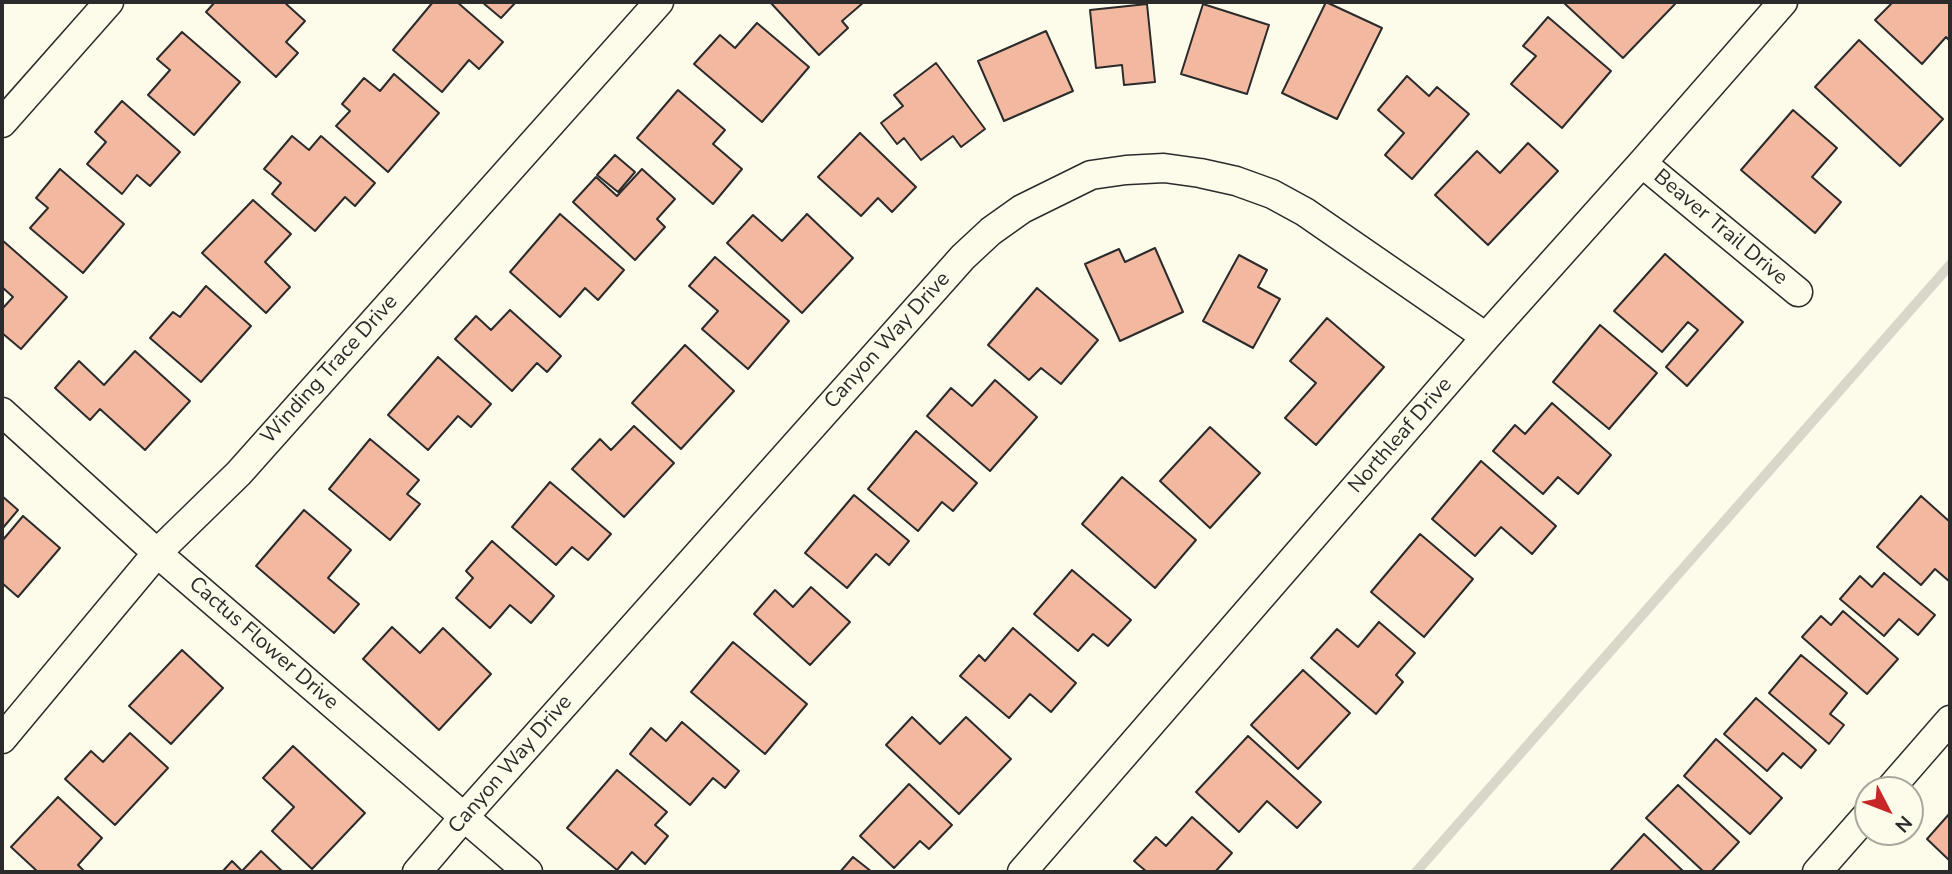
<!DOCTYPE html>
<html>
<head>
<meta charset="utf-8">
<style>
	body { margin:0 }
	#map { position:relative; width:1952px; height:874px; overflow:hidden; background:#fdfbea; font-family:"Nunito Sans",sans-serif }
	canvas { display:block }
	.frame { position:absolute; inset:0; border:4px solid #2b2b2b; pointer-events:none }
	.north { position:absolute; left:1854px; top:776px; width:70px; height:70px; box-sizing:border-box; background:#fdfbea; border:2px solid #a9a89e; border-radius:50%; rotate:132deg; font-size:19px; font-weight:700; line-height:28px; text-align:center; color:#2b2b2b }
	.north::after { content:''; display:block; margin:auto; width:24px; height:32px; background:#c62828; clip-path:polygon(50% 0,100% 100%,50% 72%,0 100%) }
</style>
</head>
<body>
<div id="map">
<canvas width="1952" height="874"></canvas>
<div class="frame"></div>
<div class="north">N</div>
</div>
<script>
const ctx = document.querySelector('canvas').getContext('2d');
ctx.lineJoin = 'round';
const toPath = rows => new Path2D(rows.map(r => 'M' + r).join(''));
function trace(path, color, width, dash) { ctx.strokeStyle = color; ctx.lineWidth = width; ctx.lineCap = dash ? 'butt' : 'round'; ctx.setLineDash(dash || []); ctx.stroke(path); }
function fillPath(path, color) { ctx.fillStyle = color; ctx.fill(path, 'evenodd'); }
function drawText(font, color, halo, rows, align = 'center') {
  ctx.font = font + ' "Nunito Sans",sans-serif'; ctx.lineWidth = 5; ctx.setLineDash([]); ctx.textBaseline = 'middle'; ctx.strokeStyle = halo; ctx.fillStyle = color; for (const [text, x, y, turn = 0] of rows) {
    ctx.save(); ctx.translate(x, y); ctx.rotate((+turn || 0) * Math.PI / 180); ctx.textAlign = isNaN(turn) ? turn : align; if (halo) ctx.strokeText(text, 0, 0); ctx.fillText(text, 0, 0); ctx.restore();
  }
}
trace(toPath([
	[1416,872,1950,265]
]), '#d8d7c9', 10);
const building = toPath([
	[215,2,284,2,305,21,286,42,298,53,276,77,206,12,215,2],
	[433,2,457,2,503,42,479,69,469,60,442,92,393,50,433,2],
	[482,2,516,2,501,18,482,2],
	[770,2,864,2,842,21,848,28,819,55,770,2],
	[1326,2,1382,28,1337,119,1282,93,1326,2],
	[1563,2,1672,2,1675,4,1623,58,1563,2],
	[1893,2,1950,2,1950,41,1946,37,1922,64,1875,20,1893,2],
	[1147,4,1155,82,1124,85,1122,65,1096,68,1090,10,1147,4],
	[1203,4,1269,25,1247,94,1181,74,1203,4],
	[1548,17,1611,71,1562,128,1511,84,1536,56,1523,46,1548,17],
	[757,23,809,67,762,122,694,64,720,35,735,48,757,23],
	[1046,31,1073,91,1004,121,978,61,1046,31],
	[182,32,240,82,194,135,148,95,170,70,157,59,182,32],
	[1859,40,1943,119,1900,166,1815,87,1859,40],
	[936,63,985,129,961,147,953,136,921,160,904,138,897,144,881,123,903,106,894,95,936,63],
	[394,74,439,113,388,172,336,126,350,111,342,104,364,78,380,91,394,74],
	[1407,76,1429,96,1437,87,1469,114,1412,179,1385,155,1404,133,1378,110,1407,76],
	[678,90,725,130,713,144,742,169,713,204,637,138,678,90],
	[122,101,180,152,150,186,137,175,122,194,87,164,106,142,95,132,122,101],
	[1793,110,1837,148,1812,177,1841,202,1815,233,1741,170,1793,110],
	[860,133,916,187,892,212,878,198,861,216,818,177,860,133],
	[292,136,309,150,321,136,375,183,355,206,345,197,315,231,272,194,281,183,264,169,292,136],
	[1528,143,1558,171,1488,245,1435,195,1477,151,1500,173,1528,143],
	[615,155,635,172,618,192,597,175,615,155],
	[60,169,124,224,83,273,30,228,48,208,36,198,60,169],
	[642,169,675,199,657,219,665,227,635,260,573,202,596,177,617,196,642,169],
	[253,200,291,234,265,262,290,287,266,313,202,253,253,200],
	[560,214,624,270,598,300,585,288,560,317,510,272,560,214],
	[807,214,853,258,802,313,727,243,753,215,782,241,807,214],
	[2,240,67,297,21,349,2,333,2,309,13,297,2,287,2,240],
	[1155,248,1183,312,1120,341,1085,264,1119,249,1125,262,1155,248],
	[1665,254,1743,322,1687,386,1666,367,1698,330,1688,322,1662,352,1614,311,1665,254],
	[1239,255,1267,270,1258,287,1280,299,1253,348,1203,321,1239,255],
	[715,257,789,321,748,369,702,329,718,311,689,286,715,257],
	[206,286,251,326,201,382,150,338,173,312,180,317,206,286],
	[1037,288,1098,340,1061,384,1041,368,1029,380,988,345,1037,288],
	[510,310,561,356,547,372,537,363,512,391,455,339,476,316,491,330,510,310],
	[1327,318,1384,367,1316,445,1285,418,1316,383,1290,361,1327,318],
	[1600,325,1657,373,1609,429,1553,382,1600,325],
	[685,345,734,391,681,449,632,403,685,345],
	[135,351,190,401,145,450,100,409,90,420,55,388,79,361,104,385,135,351],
	[438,357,491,404,471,427,458,416,428,450,388,415,438,357],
	[995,380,1037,417,990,471,927,416,951,388,972,406,995,380],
	[1552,403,1611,455,1578,494,1558,477,1543,494,1493,451,1515,425,1525,434,1552,403],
	[634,426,674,463,624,517,572,469,600,439,611,450,634,426],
	[1210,427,1260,473,1210,528,1160,481,1210,427],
	[916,431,977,483,953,511,942,502,918,531,868,489,916,431],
	[370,439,419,480,407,494,420,504,390,540,329,489,370,439],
	[1481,461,1556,526,1532,554,1501,527,1475,556,1432,519,1481,461],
	[1122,477,1196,540,1155,588,1082,524,1122,477],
	[550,482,611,534,588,560,572,547,556,565,512,527,550,482],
	[854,495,909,541,889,565,876,554,847,588,805,553,854,495],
	[2,496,18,510,2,529,2,496],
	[1921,496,1950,522,1950,582,1935,569,1921,585,1877,547,1921,496],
	[304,510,351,550,328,578,359,604,334,633,256,566,304,510],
	[23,516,60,548,18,597,2,583,2,541,23,516],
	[1420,534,1473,579,1424,637,1371,592,1420,534],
	[492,541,554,596,531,623,510,605,490,628,456,598,473,578,466,571,492,541],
	[1072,570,1131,620,1108,646,1093,634,1078,651,1034,614,1072,570],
	[1884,573,1935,615,1918,635,1899,619,1884,636,1840,599,1860,576,1872,587,1884,573],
	[811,587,850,622,810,665,754,614,775,590,793,607,811,587],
	[1843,611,1898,659,1867,694,1802,637,1821,616,1831,625,1843,611],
	[1379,622,1415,653,1396,675,1403,682,1376,714,1311,658,1337,629,1358,647,1379,622],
	[392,627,420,653,443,628,491,674,439,730,363,659,392,627],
	[1013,628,1076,683,1051,712,1030,694,1009,718,960,676,979,655,985,661,1013,628],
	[733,642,807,704,765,754,691,692,733,642],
	[182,650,223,688,171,744,129,706,182,650],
	[1801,655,1847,693,1830,714,1844,725,1829,744,1769,693,1801,655],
	[1303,670,1350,713,1298,769,1251,725,1303,670],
	[1756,698,1816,750,1801,768,1783,753,1767,771,1724,734,1756,698],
	[912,717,940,744,966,717,1011,759,959,814,886,745,912,717],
	[682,722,739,771,725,788,713,778,690,805,630,754,651,728,666,741,682,722],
	[130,733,168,768,115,825,65,779,91,751,103,762,130,733],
	[1248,736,1321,802,1297,828,1267,801,1239,832,1196,792,1248,736],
	[1716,739,1782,798,1750,834,1684,776,1716,739],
	[293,746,365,813,312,869,272,831,294,807,263,778,293,746],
	[617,770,667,812,655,825,668,836,645,864,632,852,617,870,567,828,617,770],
	[909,784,952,825,929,849,920,841,894,868,860,836,909,784],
	[1678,785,1739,842,1711,872,1704,872,1646,818,1678,785],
	[58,797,102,838,78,865,85,872,38,872,11,847,58,797],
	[1950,813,1950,861,1927,839,1950,813],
	[1192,817,1232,853,1215,872,1147,872,1134,861,1156,837,1166,846,1192,817],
	[1644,834,1684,872,1614,872,1611,870,1644,834],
	[261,851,283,872,222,872,232,861,242,871,261,851],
	[853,857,872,872,840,872,853,857]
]);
fillPath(building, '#f2b8a0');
trace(building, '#2b2b2b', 2);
const minor = toPath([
	[2,123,109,2],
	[1642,163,1798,292],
	[2,412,157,553,528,872],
	[2,739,157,553,239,473,659,2],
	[1889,790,1950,720],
	[417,872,463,818,963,257,991,231,1022,209,1091,175,1126,170,1164,168,1200,173,1236,181,1272,194,1305,212,1486,337],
	[1022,872,1486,337,1642,163,1783,2],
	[1817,872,1868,814]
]);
trace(minor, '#2b2b2b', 31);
trace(minor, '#fdfbea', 28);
drawText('21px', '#2b2b2b', '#fdfbea', [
	["Beaver Trail Drive",1720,228,40],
	["Canyon Way Drive",888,341,-48],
	["Winding Trace Drive",330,370,-48],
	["Northleaf Drive",1401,436,-49],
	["Cactus Flower Drive",263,644,41],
	["Canyon Way Drive",511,765,-49]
]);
</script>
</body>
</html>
